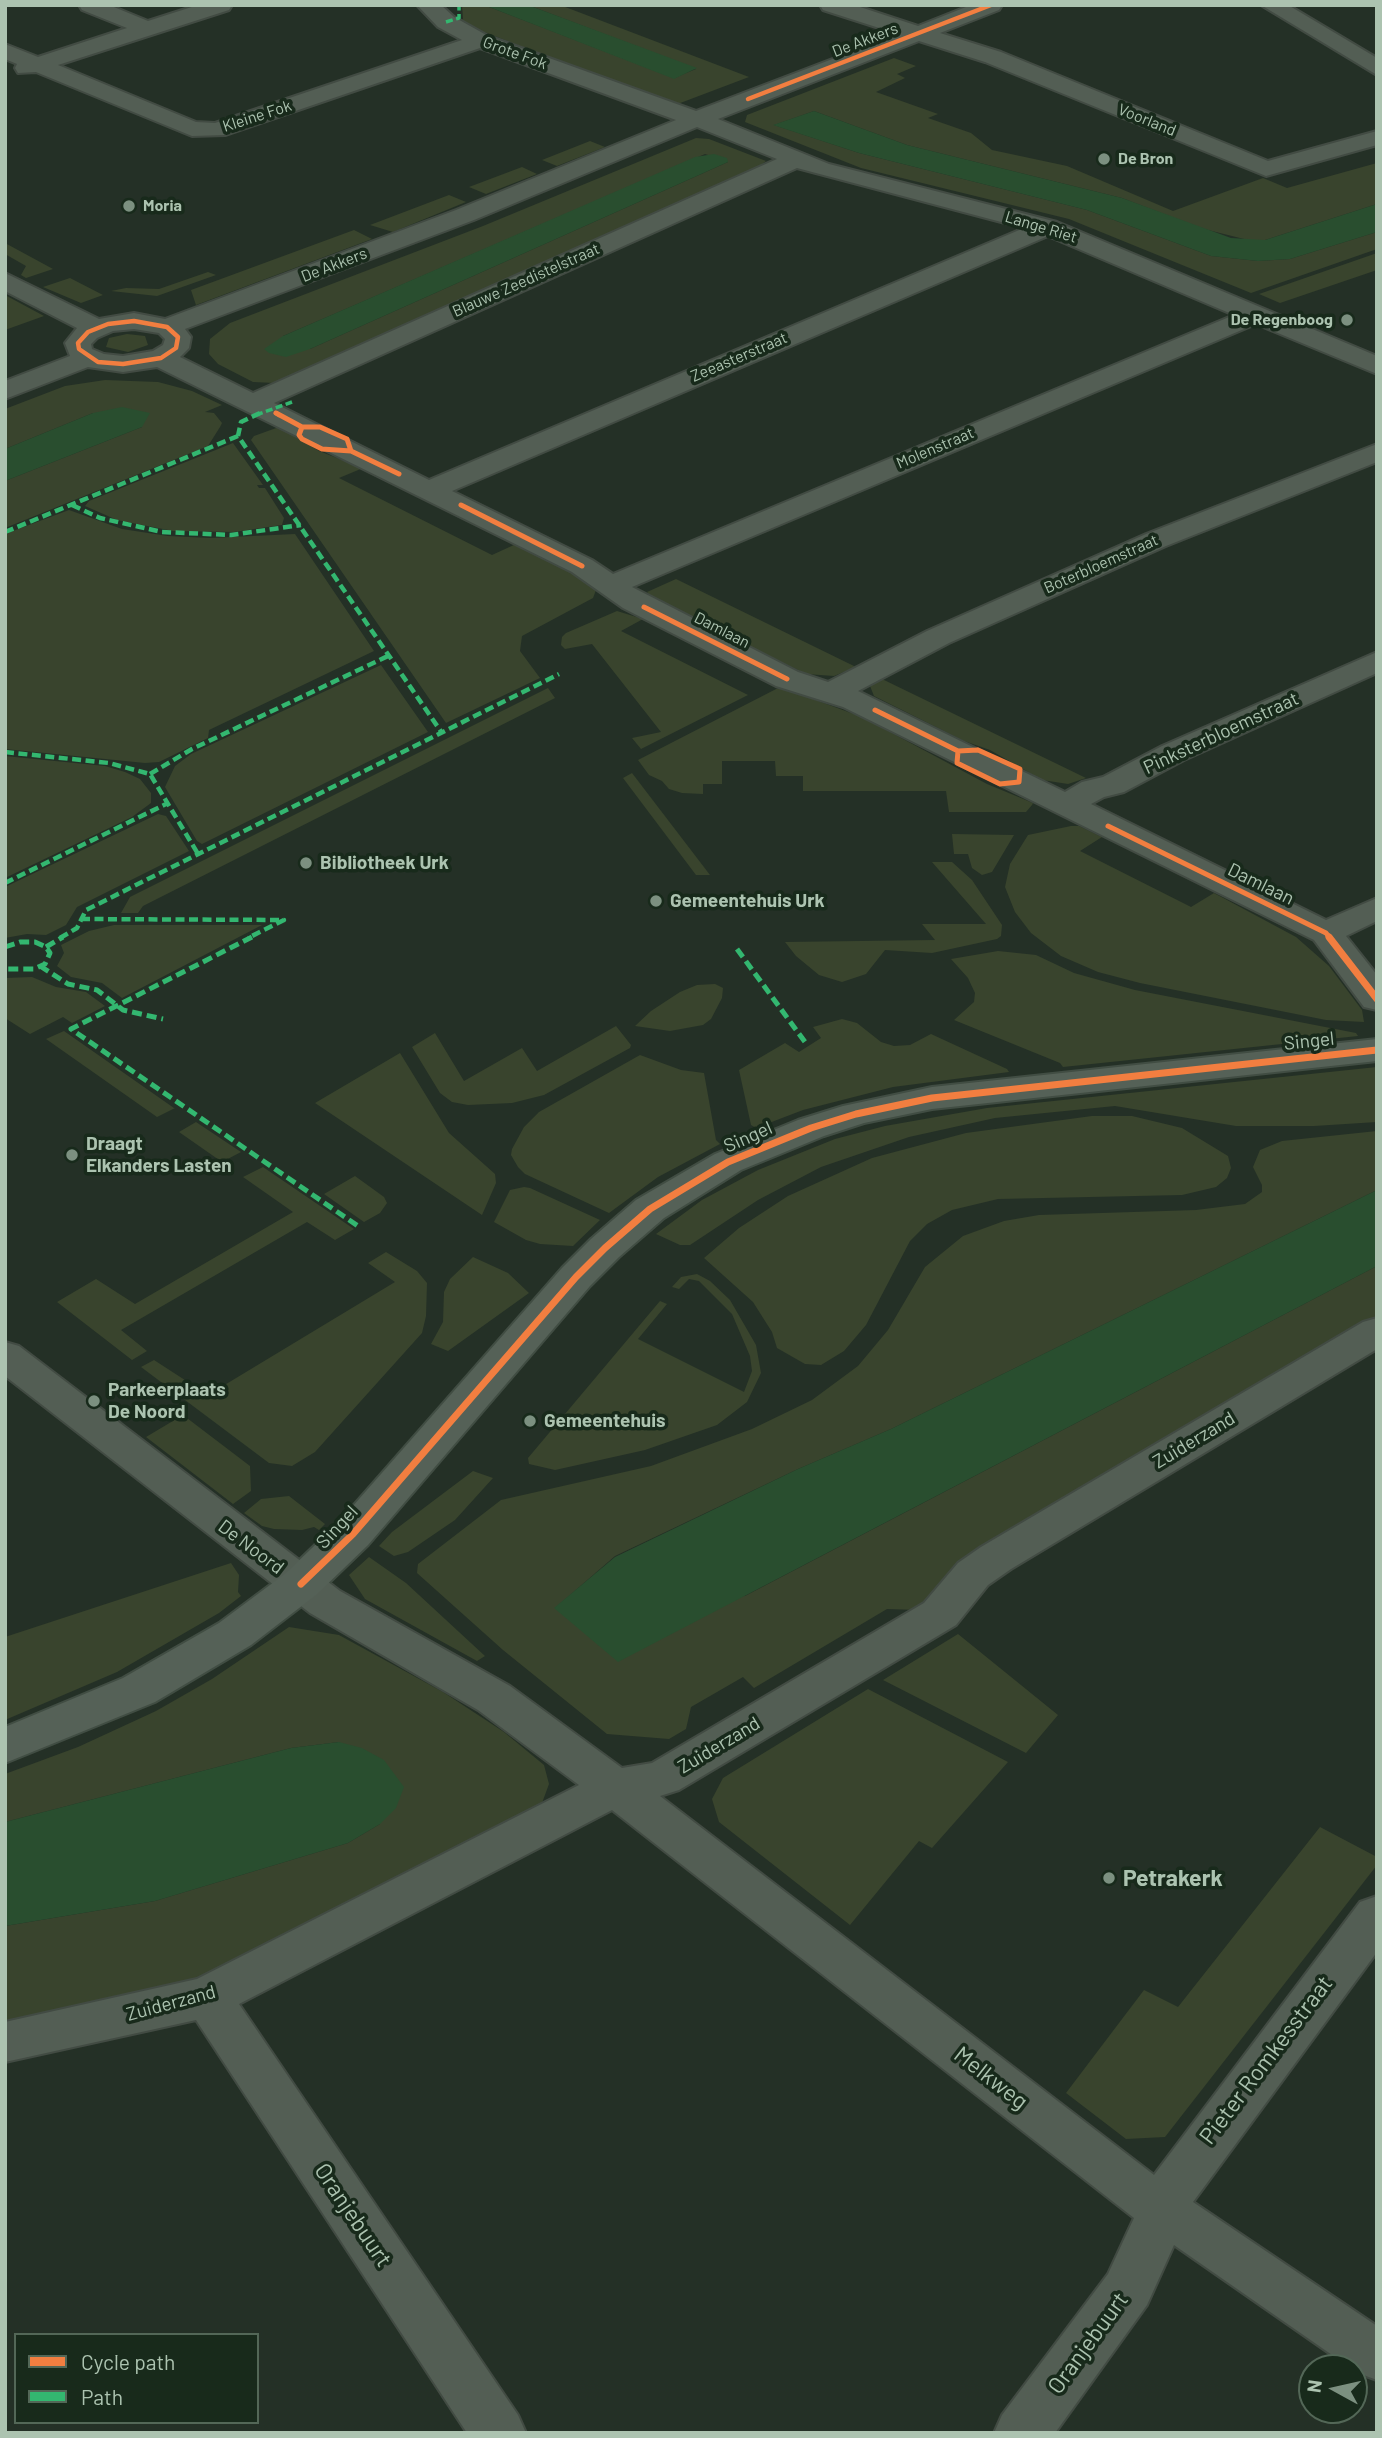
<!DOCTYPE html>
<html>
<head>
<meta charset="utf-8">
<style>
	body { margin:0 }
	#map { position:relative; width:1382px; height:2438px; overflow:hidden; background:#243026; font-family:Barlow,sans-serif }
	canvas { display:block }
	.frame { position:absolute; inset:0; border:7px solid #acc3b0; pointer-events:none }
	.legend { position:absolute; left:14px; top:2333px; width:245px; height:91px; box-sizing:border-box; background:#182a1b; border:2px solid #536757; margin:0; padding:9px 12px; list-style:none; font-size:21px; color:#acc3b0 }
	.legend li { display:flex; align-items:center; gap:14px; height:35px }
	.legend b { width:35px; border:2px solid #536757 }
	.north { position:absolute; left:1298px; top:2354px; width:70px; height:70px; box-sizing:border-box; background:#182a1b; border:2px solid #536757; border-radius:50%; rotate:278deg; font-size:19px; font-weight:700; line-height:28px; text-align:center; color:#acc3b0 }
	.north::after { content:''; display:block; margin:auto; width:24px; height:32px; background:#7c9080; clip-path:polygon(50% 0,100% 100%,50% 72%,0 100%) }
</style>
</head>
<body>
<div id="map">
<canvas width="1382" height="2438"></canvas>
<div class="frame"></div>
<ul class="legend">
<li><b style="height:9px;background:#f27e40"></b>Cycle path</li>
<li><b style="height:9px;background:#33b770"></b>Path</li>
</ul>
<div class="north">N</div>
</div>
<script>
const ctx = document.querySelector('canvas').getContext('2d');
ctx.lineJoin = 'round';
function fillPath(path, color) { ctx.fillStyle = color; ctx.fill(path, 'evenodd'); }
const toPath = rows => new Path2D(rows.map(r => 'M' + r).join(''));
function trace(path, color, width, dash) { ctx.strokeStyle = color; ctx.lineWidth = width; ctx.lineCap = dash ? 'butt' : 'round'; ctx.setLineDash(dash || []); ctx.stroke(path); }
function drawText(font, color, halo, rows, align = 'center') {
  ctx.font = font + ' Barlow,sans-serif'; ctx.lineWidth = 7; ctx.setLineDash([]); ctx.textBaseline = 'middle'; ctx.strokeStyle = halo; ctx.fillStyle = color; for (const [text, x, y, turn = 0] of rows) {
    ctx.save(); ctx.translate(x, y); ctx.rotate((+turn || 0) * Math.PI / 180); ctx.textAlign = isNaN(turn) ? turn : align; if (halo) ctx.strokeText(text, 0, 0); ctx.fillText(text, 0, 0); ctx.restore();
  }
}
fillPath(toPath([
	[462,5,484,5,674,78,696,69,528,5,560,5,749,77,675,105,471,27,459,21,463,19],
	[894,58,916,66,897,74,905,78,876,92,938,114,928,118,971,133,992,150,1067,166,1173,211,1263,178,1287,188,1377,163,1377,204,1265,240,1248,240,1200,228,1122,198,907,145,814,111,774,125,859,153,1087,210,1211,256,1258,261,1290,259,1377,232,1377,249,1251,293,1069,219,861,168,745,122,747,115],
	[696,138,709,139,766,161,760,166,275,383,253,382,218,364,209,354,210,339,230,323,483,226],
	[705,154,728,162,310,349,283,336],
	[590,141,605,147,557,166,542,160],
	[522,167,537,174,486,194,469,187],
	[449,195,466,202,393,232,370,225],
	[354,230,372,239,196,305,191,290],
	[5,243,53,269,26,278,21,275,26,266,5,254],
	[1377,253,1377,270,1280,303,1259,294],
	[208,272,216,275,157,296,111,291,126,288,159,289],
	[70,278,103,295,81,303,43,287],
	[5,295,44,316,5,330],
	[127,334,145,336,148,345,128,352,106,347,109,338],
	[105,380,158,382,192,391,222,405,205,412,214,413,222,423,220,427,208,446,5,528,5,481,142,427,93,413,5,449,5,409,65,386],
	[279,427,319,451,363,468,339,478,492,555,516,544,577,575,596,590,593,598,522,636,520,651,540,678,446,723,251,440,254,436],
	[233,443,263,485,257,485,259,488,265,488,284,518,282,525,234,532,173,531,117,520,85,506,89,501],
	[69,510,122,529,168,536,210,538,295,534,374,651,209,730,208,738,159,762,145,763,5,749,5,534],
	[676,579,856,667,834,676,806,674,655,600,647,592],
	[617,611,643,619,621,631,748,695,641,749,632,738,661,732,592,644,565,649,561,645,562,637,566,633],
	[381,665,428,732,202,844,197,841,165,787,175,766,191,754],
	[882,679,1086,778,1068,784,1042,780,990,750,964,741,874,696,870,686],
	[780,687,862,717,987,784,1033,803,1032,805,1026,812,949,812,946,791,803,791,803,776,776,776,775,761,722,761,722,784,703,784,703,794,682,793,669,789,662,781,649,775,638,760],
	[548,688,555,698,143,906,138,913,121,913,130,897],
	[5,756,105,766,125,772,140,779,151,793,151,803,132,817,5,878],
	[632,773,710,875,696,875,623,778],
	[158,814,166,816,189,851,77,907,66,925,46,935,27,934,5,938,5,887],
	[1071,826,1079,826,1102,837,1080,851,1191,907,1214,893,1296,937,1329,966,1362,1010,1364,1022,1326,1020,1140,983,1098,972,1061,956,1031,933,1015,912,1005,887,1010,864,1028,835],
	[952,834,1014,835,992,872,982,875,972,868,968,854,954,854],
	[932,862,952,862,972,880,1002,925,1001,936,997,939,932,953,885,950,866,974,842,982,819,975,796,956,785,942,935,940,922,924,986,924],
	[114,925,262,925,122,998,102,983,71,977,57,966,64,953,61,945,89,931],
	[998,951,1036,955,1074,973,1135,990,1356,1033,1358,1036,1063,1067,1060,1063,954,1020,974,1002,975,993,968,978,951,959],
	[32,977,56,987,86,992,105,1006,72,1023,63,1017,30,1034,5,1018,5,978],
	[715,984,723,988,722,998,711,1019,703,1025,670,1031,635,1026,651,1011,680,992,697,985],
	[842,1019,857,1023,881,1042,894,1046,910,1045,931,1034,1007,1069,1009,1072,893,1087,803,1110,756,1128,751,1125,739,1070,785,1043,799,1052,821,1038,813,1027],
	[616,1026,631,1045,630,1048,544,1095,512,1103,468,1105,452,1102,440,1093,412,1047,435,1033,464,1081,522,1048,537,1071],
	[64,1031,174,1108,175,1108,157,1117,46,1039],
	[400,1053,449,1133,495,1174,496,1183,482,1215,315,1103],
	[640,1055,681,1070,704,1073,716,1140,720,1144,658,1177,609,1213,525,1174,518,1167,511,1155,512,1149,524,1127,539,1112],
	[1377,1067,1377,1122,1314,1126,1236,1126,1115,1106,995,1118,909,1137,821,1167,758,1200,690,1245,680,1245,656,1234,702,1200,758,1170,835,1139,885,1126,987,1108],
	[1092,1116,1132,1116,1182,1128,1228,1156,1231,1168,1227,1178,1216,1187,1182,1195,998,1199,952,1210,927,1224,910,1241,866,1325,844,1351,821,1365,805,1364,777,1348,772,1332,753,1302,704,1258,739,1228,788,1196,872,1158,966,1133],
	[196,1122,241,1152,222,1162,179,1132],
	[1377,1131,1377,1190,891,1429,798,1469,615,1556,555,1608,745,1596,1377,1266,1377,1318,919,1610,887,1609,754,1688,743,1677,691,1707,686,1729,669,1739,607,1734,503,1650,417,1573,418,1564,501,1500,651,1466,752,1429,812,1400,858,1366,888,1330,925,1267,963,1236,1004,1221,1039,1215,1196,1210,1245,1204,1262,1192,1262,1185,1253,1167,1260,1150,1282,1141],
	[263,1167,354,1229,335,1240,307,1222,121,1330,147,1351,132,1360,57,1302,96,1279,135,1304,293,1212,243,1177],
	[355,1176,384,1197,387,1203,380,1213,364,1222,324,1194],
	[524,1187,530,1188,600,1220,573,1246,540,1244,526,1240,494,1222,510,1190],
	[386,1252,417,1271,427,1283,426,1316,422,1333,315,1452,292,1466,269,1463,141,1367,154,1360,208,1395,395,1282,368,1263],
	[473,1257,508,1273,529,1293,448,1351,431,1344,443,1322,444,1292,450,1279],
	[697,1274,710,1281,730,1300,756,1345,761,1373,747,1402,717,1425,645,1450,555,1470,529,1464,528,1458,660,1301,667,1304,638,1339,744,1392,752,1371,750,1356,732,1314,699,1281,689,1279,679,1289,672,1287,681,1277],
	[183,1415,250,1466,251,1491,233,1504,146,1437],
	[473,1471,493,1478,455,1520,408,1552,394,1556,379,1546,392,1532],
	[289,1496,325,1524,319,1530,314,1527,302,1530,274,1529,262,1526,244,1513,261,1499],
	[369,1557,406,1583,485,1656,477,1661,365,1599,349,1575],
	[231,1563,239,1575,238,1592,241,1596,219,1613,117,1672,5,1720,5,1637],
	[289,1627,339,1635,443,1692,504,1732,544,1765,549,1784,542,1803,535,1811,195,1983,5,2028,5,1926,155,1901,348,1843,380,1824,339,1742,291,1748,5,1822,5,1774,78,1747,156,1711,212,1679],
	[958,1634,1058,1715,1026,1753,883,1680],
	[868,1689,1008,1762,932,1848,919,1841,850,1925,719,1822,712,1799,723,1778],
	[1320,1827,1377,1857,1377,1865,1165,2137,1126,2139,1066,2093,1144,1990,1178,2007]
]), '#39442d');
fillPath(toPath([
	[484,5,528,5,697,68,674,79],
	[814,111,907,145,1122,198,1231,238,1265,240,1377,204,1377,232,1290,259,1258,261,1211,256,1087,210,859,153,773,125],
	[714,154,727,158,728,162,310,349,286,357,269,353,264,349,283,336,695,157],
	[122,407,150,413,142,427,5,481,5,449,93,413],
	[1377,1190,1377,1266,618,1662,554,1608,615,1557,798,1469,891,1429],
	[339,1742,362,1748,384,1760,404,1787,396,1808,380,1824,348,1843,155,1901,5,1926,5,1822,291,1748]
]), '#294e2f');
const minor = toPath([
	[79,5,109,5,148,21,198,5,232,5,229,10,58,65,196,122,215,123,462,40,438,27,417,5,441,5,454,17,488,36,696,111,898,34,823,10,820,5,854,5,918,26,971,5,1002,5,999,10,940,33,1001,52,1268,161,1377,131,1377,145,1266,176,985,62,919,41,718,119,829,164,1057,222,1377,356,1377,374,1256,324,632,587,798,672,828,682,927,631,1146,534,1377,444,1377,462,1166,546,949,643,858,691,1065,792,1082,782,1103,777,1162,746,1377,652,1377,673,1184,760,1124,792,1104,797,1091,804,1326,920,1377,898,1377,921,1346,936,1377,975,1377,1010,1364,1007,1314,940,843,707,776,686,623,608,572,572,157,367,123,372,88,367,5,399,5,381,70,356,65,343,77,328,5,291,5,273,99,319,134,313,165,319,456,210,676,120,480,48,225,135,192,136,36,72,18,73,15,68,17,64,5,59,5,44,38,57,127,28,82,10,79,5],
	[697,127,777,159,253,393,180,357,189,348,191,337,185,329,474,220,697,127],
	[797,168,1024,228,429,480,274,403,797,168],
	[1048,236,1234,315,613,574,592,560,452,491,1048,236],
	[134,329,159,333,165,339,163,345,153,351,123,356,104,354,92,349,91,344,97,338,113,331,134,329],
	[1261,5,1288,5,1377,58,1377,75,1261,5],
	[1377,1318,1377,1349,1011,1569,988,1585,956,1625,679,1790,660,1796,1154,2175,1360,1902,1377,1896,1377,1952,1193,2202,1377,2326,1377,2380,1358,2373,1174,2245,1147,2305,1055,2433,994,2433,1002,2415,1108,2274,1134,2218,612,1810,239,2004,518,2415,526,2433,467,2433,196,2020,5,2062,5,2022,197,1979,579,1785,478,1710,310,1613,5,1376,5,1342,19,1346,340,1591,510,1686,622,1768,652,1763,924,1603,958,1563,981,1547,1363,1322,1377,1318]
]);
const major = toPath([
	[1377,1039,1377,1061,932,1109,864,1123,824,1136,741,1170,664,1218,619,1257,590,1286,368,1545,316,1595,251,1645,155,1702,5,1763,5,1727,123,1678,219,1623,286,1573,338,1523,562,1268,591,1239,636,1200,715,1154,798,1120,843,1106,932,1087,1377,1039]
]);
trace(minor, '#424b43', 4);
trace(major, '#414d43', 4);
fillPath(minor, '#535e54');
fillPath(major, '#556157');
trace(toPath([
	[446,22,459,18,459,5],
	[256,415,292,402]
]), '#33b770', 3.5, [7, 3.5]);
trace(toPath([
	[260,413,241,422,238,436,442,733],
	[72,505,100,518,162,532,231,535,301,525],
	[5,532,238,436],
	[5,752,109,763,150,774,198,854],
	[150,774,192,749,388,656],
	[5,883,166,804],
	[81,919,284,920,248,938],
	[60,938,77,928,86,910,559,674]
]), '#33b770', 4.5, [9, 4.5]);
trace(toPath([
	[252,937,71,1029,358,1226],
	[5,947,20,942,35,942,46,947,50,953,45,964,34,969,5,969],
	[46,947,63,937],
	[737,949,805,1042],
	[40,966,68,984,97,990,123,1010,163,1019]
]), '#33b770', 5, [10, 5]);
trace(toPath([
	[748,99,991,5],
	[134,321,167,327,178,337,176,348,161,358,123,364,98,362,79,349,78,343,88,332,108,324,134,321],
	[276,413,279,415]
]), '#f27e40', 4.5);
trace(toPath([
	[276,413,302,427,320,427,347,439,351,451],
	[302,427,299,435,302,439,322,449,351,451,399,474],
	[461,505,582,566],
	[644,607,787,679],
	[875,710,958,751],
	[978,750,1020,769,1019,782,1000,784,957,763,958,751,978,750],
	[1108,826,1326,933,1330,938]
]), '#f27e40', 5);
trace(toPath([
	[1329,937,1377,999],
	[301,1584,353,1534,576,1277,605,1248,650,1209,728,1162,811,1128,856,1114,932,1098,1377,1050]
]), '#f27e40', 7);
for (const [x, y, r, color] of [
	[1104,159,7,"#7c9080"],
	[129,206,7,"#7c9080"],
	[1347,320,7,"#7c9080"],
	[306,863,7,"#7c9080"],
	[656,901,7,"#7c9080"],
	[72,1155,7,"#7c9080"],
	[94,1401,7,"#7c9080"],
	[530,1421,7,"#7c9080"],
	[1109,1878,7,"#7c9080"]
]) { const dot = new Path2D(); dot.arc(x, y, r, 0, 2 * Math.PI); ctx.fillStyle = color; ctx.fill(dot); trace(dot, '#182a1b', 2.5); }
drawText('16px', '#acc3b0', '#182a1b', [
	["De Akkers",865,40,-21],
	["Grote Fok",515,53,20],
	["Kleine Fok",257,116,-18],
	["Voorland",1147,120,22],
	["Lange Riet",1041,227,17],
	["De Akkers",334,265,-21],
	["Blauwe Zeedistelstraat",526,280,-24],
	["Zeeasterstraat",739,357,-23],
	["Molenstraat",935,448,-23],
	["Boterbloemstraat",1101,564,-24],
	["Damlaan",722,630,27]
]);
drawText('bold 16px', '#acc3b0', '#182a1b', [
	["De Bron",1118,159],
	["Moria",143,206],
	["De Regenboog",1333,320,"right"]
], 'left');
drawText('19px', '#acc3b0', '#182a1b', [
	["Pinksterbloemstraat",1221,733,-25],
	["Damlaan",1261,884,26],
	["Singel",1309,1041,-6],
	["Singel",748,1137,-24],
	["Zuiderzand",1194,1440,-31],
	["Singel",337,1527,-47],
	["De Noord",251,1547,37],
	["Zuiderzand",719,1745,-31],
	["Zuiderzand",171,2003,-15]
]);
drawText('bold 19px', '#acc3b0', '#182a1b', [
	["Bibliotheek Urk",320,863],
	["Gemeentehuis Urk",670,901],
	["Draagt",86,1144],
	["Elkanders Lasten",86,1166],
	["Parkeerplaats",108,1390],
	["De Noord",108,1412],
	["Gemeentehuis",544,1421]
], 'left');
drawText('bold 23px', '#acc3b0', '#182a1b', [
	["Petrakerk",1123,1878]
], 'left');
drawText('23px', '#acc3b0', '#182a1b', [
	["Pieter Romkesstraat",1266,2060,-53],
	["Melkweg",991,2078,38],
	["Oranjebuurt",353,2215,56],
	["Oranjebuurt",1088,2343,-54]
]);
</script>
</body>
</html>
